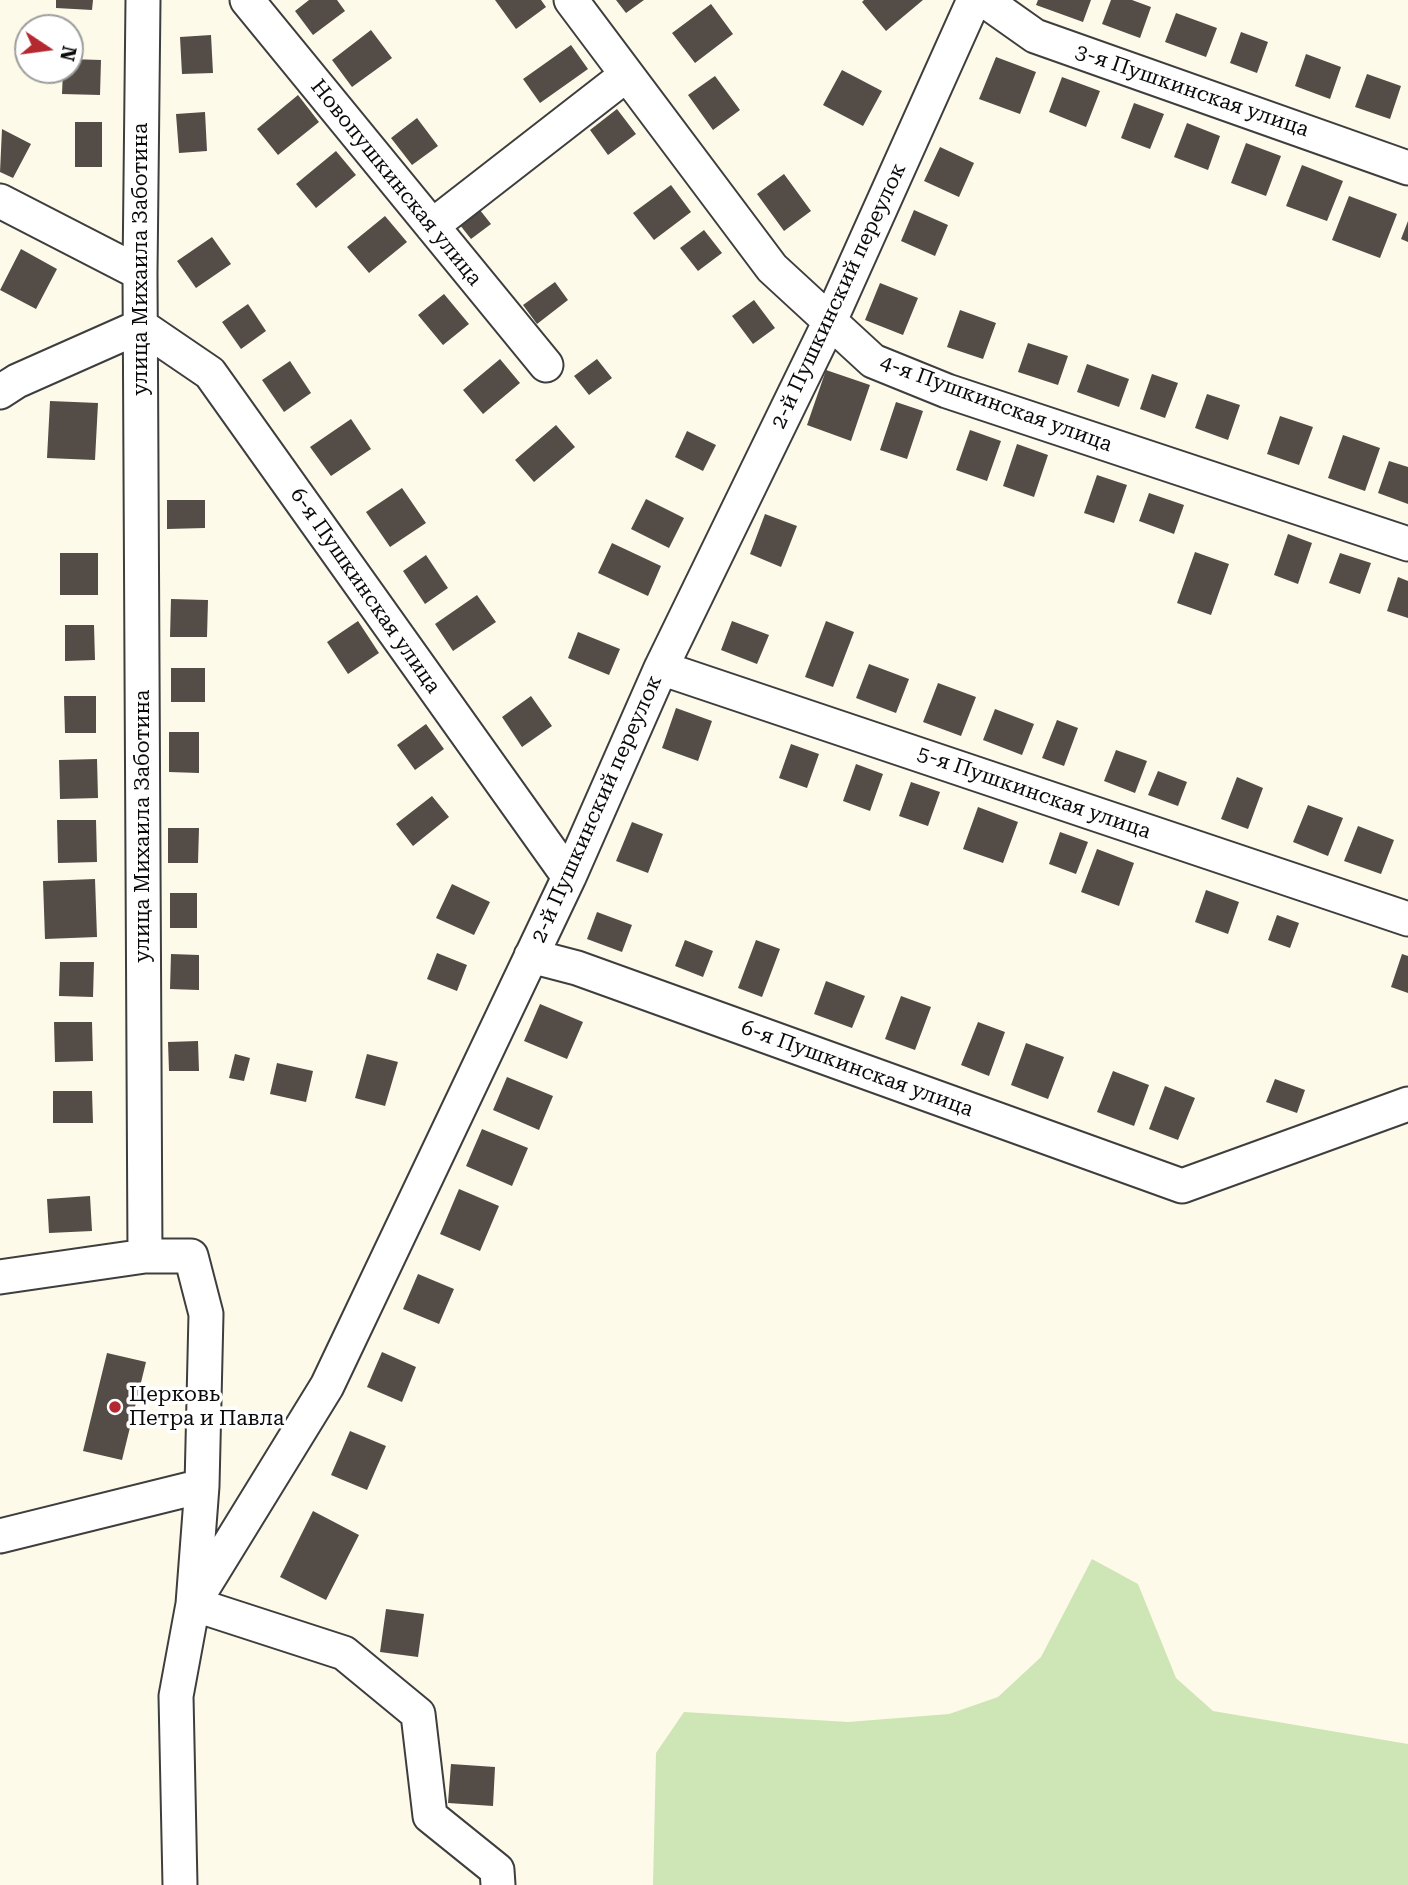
<!DOCTYPE html>
<html>
<head>
<meta charset="utf-8">
<style>
	body { margin:0 }
	#map { position:relative; width:1408px; height:1885px; overflow:hidden; background:#fefae9; font-family:"Roboto Serif",serif }
	canvas { display:block }
	.north { position:absolute; left:14px; top:14px; width:70px; height:70px; box-sizing:border-box; background:#fff; border:2px solid #9d9d9d; border-radius:50%; rotate:103deg; font-size:19px; font-weight:700; line-height:28px; text-align:center; color:#0b0b0b }
	.north::after { content:''; display:block; margin:auto; width:24px; height:32px; background:#b4292f; clip-path:polygon(50% 0,100% 100%,50% 72%,0 100%) }
</style>
</head>
<body>
<div id="map">
<canvas width="1408" height="1885"></canvas>
<div class="north">N</div>
</div>
<script>
const ctx = document.querySelector('canvas').getContext('2d');
ctx.lineJoin = 'round';
function fillPath(path, color) { ctx.fillStyle = color; ctx.fill(path, 'evenodd'); }
const toPath = rows => new Path2D(rows.map(r => 'M' + r).join(''));
function trace(path, color, width, dash) { ctx.strokeStyle = color; ctx.lineWidth = width; ctx.lineCap = dash ? 'butt' : 'round'; ctx.setLineDash(dash || []); ctx.stroke(path); }
function drawText(font, color, halo, rows, align = 'center') {
  ctx.font = font + ' "Roboto Serif",serif'; ctx.lineWidth = 7; ctx.setLineDash([]); ctx.textBaseline = 'middle'; ctx.strokeStyle = halo; ctx.fillStyle = color; for (const [text, x, y, turn = 0] of rows) {
    ctx.save(); ctx.translate(x, y); ctx.rotate((+turn || 0) * Math.PI / 180); ctx.textAlign = isNaN(turn) ? turn : align; if (halo) ctx.strokeText(text, 0, 0); ctx.fillText(text, 0, 0); ctx.restore();
  }
}
fillPath(toPath([
	[1092,1559,1138,1584,1176,1678,1213,1711,1408,1744,1408,1885,653,1885,656,1753,684,1712,848,1722,949,1714,998,1697,1041,1657]
]), '#cee6b5');
fillPath(toPath([
	[56,0,93,0,92,10,56,8],
	[309,0,337,0,345,11,313,35,295,11],
	[495,0,541,0,546,7,516,29],
	[616,0,644,0,626,13],
	[864,0,923,0,886,31,862,2],
	[1038,0,1091,0,1083,22,1036,5],
	[1111,0,1132,0,1151,7,1140,38,1102,24],
	[711,4,733,34,695,63,672,33],
	[1176,13,1217,28,1206,57,1165,42],
	[371,30,392,58,352,87,332,60],
	[1241,32,1268,42,1257,73,1230,63],
	[211,35,213,73,182,74,180,37],
	[571,45,588,69,540,103,523,79],
	[1306,54,1341,67,1330,99,1295,86],
	[996,57,1036,72,1020,114,979,99],
	[70,59,101,60,100,95,62,94,63,70,70,70],
	[842,70,882,91,863,126,823,105],
	[1367,74,1401,86,1390,119,1355,107],
	[715,76,740,110,713,130,688,95],
	[1062,77,1100,91,1086,127,1049,112],
	[298,95,319,122,278,155,257,129],
	[1134,103,1164,114,1150,149,1121,138],
	[617,109,636,134,608,155,590,130],
	[205,112,207,151,179,153,176,114],
	[417,118,438,146,412,165,391,138],
	[75,122,102,122,102,167,75,167],
	[1187,123,1220,136,1208,170,1174,157],
	[2,129,31,144,13,178,0,172],
	[1246,143,1281,156,1266,196,1231,183],
	[940,147,974,163,959,197,924,181],
	[336,151,356,175,316,208,296,184],
	[1302,165,1343,181,1327,221,1286,206],
	[784,174,811,211,784,231,757,194],
	[671,185,691,212,654,240,633,213],
	[1349,196,1397,214,1380,258,1332,240],
	[476,205,491,224,471,239,456,220],
	[914,210,948,225,935,256,901,241],
	[385,216,407,242,369,273,347,247],
	[1408,221,1408,242,1401,239],
	[704,230,722,253,698,271,680,248],
	[212,237,231,264,196,288,177,261],
	[21,249,57,269,36,309,0,290],
	[555,282,568,300,537,324,523,305],
	[880,283,918,298,903,335,865,320],
	[444,294,469,324,443,345,418,315],
	[754,300,775,328,753,344,732,316],
	[248,304,266,331,241,349,222,322],
	[960,310,996,323,983,359,947,347],
	[1028,343,1068,356,1058,385,1018,372],
	[500,359,520,383,483,414,463,390],
	[597,359,612,378,589,395,574,376],
	[290,361,311,393,284,412,262,380],
	[1087,364,1129,379,1119,407,1077,392],
	[826,370,870,385,851,441,807,425],
	[1152,374,1178,383,1165,418,1140,409],
	[1207,394,1240,405,1228,440,1195,428],
	[50,401,98,403,95,460,47,458],
	[896,402,923,411,907,459,880,450],
	[1280,416,1313,427,1299,465,1267,454],
	[351,419,371,449,331,476,310,447],
	[556,425,575,447,534,482,515,460],
	[970,430,1001,441,987,481,956,470],
	[687,431,716,445,703,471,675,457],
	[1343,435,1380,448,1365,491,1328,478],
	[1017,444,1048,455,1034,497,1003,486],
	[1389,461,1408,467,1408,504,1378,493],
	[1097,475,1127,485,1114,523,1084,513],
	[402,488,426,523,390,547,366,512],
	[1149,493,1184,505,1174,534,1139,521],
	[646,499,684,518,669,548,631,529],
	[167,500,205,500,205,528,167,529],
	[765,514,797,526,781,567,750,554],
	[1288,534,1312,543,1298,584,1274,575],
	[612,543,661,566,648,596,598,573],
	[1195,552,1229,564,1211,615,1177,603],
	[60,553,98,553,98,595,60,595],
	[1340,553,1371,563,1360,594,1329,583],
	[426,555,448,588,425,604,403,571],
	[1398,577,1408,581,1408,618,1387,611],
	[477,595,496,622,453,651,435,624],
	[171,599,208,600,207,637,170,637],
	[358,621,379,653,348,674,327,642],
	[732,621,769,635,757,664,721,650],
	[826,621,854,632,833,687,805,677],
	[65,625,94,625,95,660,65,661],
	[578,632,620,649,609,675,568,658],
	[869,664,909,679,896,713,856,698],
	[171,668,205,668,205,702,171,702],
	[938,683,976,697,961,736,923,722],
	[64,696,96,696,96,733,65,733],
	[531,696,552,726,522,747,502,717],
	[676,708,712,721,698,761,662,748],
	[995,709,1034,724,1022,755,983,740],
	[1057,720,1078,728,1064,766,1042,758],
	[426,724,444,749,415,770,397,745],
	[169,732,199,732,199,773,169,772],
	[791,744,819,754,807,788,779,778],
	[1116,750,1147,761,1135,793,1104,781],
	[97,759,98,798,60,799,59,760],
	[856,764,883,774,870,811,843,801],
	[1158,771,1187,782,1178,806,1148,795],
	[1237,777,1263,788,1248,829,1221,819],
	[911,782,940,792,928,826,899,816],
	[432,796,449,817,413,846,396,824],
	[1308,805,1343,818,1328,856,1293,842],
	[978,807,1018,822,1003,863,963,849],
	[57,820,96,820,97,862,58,863],
	[632,822,663,834,648,873,616,861],
	[1358,826,1394,840,1381,874,1344,861],
	[168,828,199,828,198,863,168,863],
	[1060,832,1088,842,1076,874,1049,864],
	[1097,849,1134,863,1119,906,1081,892],
	[95,879,97,937,45,939,43,881],
	[452,884,490,902,474,935,436,918],
	[1206,890,1239,902,1228,934,1195,922],
	[170,893,197,893,197,928,170,928],
	[597,912,632,925,622,952,587,939],
	[1277,915,1299,923,1290,948,1268,940],
	[685,940,713,951,703,977,675,966],
	[756,940,780,949,762,997,738,988],
	[437,953,467,965,457,991,427,979],
	[171,954,199,955,199,990,170,989],
	[1402,954,1408,956,1408,993,1391,987],
	[60,962,94,962,93,997,59,996],
	[826,981,865,996,852,1028,814,1014],
	[901,996,931,1007,915,1050,885,1039],
	[540,1004,583,1022,567,1059,524,1041],
	[54,1022,92,1022,93,1061,55,1062],
	[978,1022,1005,1032,989,1076,961,1065],
	[198,1041,199,1071,169,1071,168,1042],
	[1026,1043,1064,1057,1048,1099,1011,1085],
	[235,1054,250,1058,244,1081,229,1078],
	[367,1054,398,1062,385,1106,355,1098],
	[277,1063,313,1071,306,1102,270,1094],
	[1113,1071,1149,1085,1134,1126,1097,1112],
	[507,1077,553,1096,539,1130,493,1110],
	[1275,1079,1305,1090,1297,1113,1266,1102],
	[1165,1086,1195,1098,1178,1140,1149,1129],
	[53,1091,92,1091,93,1123,53,1123],
	[482,1129,528,1148,512,1186,466,1166],
	[459,1189,499,1206,480,1251,440,1234],
	[90,1196,92,1231,49,1233,47,1199],
	[418,1274,454,1289,439,1324,403,1309],
	[382,1352,416,1367,402,1402,367,1387],
	[107,1353,146,1362,122,1460,83,1451],
	[350,1431,386,1446,367,1490,331,1475],
	[313,1511,359,1535,326,1600,280,1577],
	[386,1609,424,1614,418,1657,380,1652],
	[451,1764,495,1767,493,1806,448,1803]
]), '#534c47');
const minor = toPath([
	[143,0,140,273,145,1256,191,1256,206,1314,202,1486,193,1604,176,1696,180,1885],
	[247,0,546,365],
	[571,0,772,268,873,361,947,391,1408,544],
	[984,0,1035,36,1408,168],
	[0,201,140,273],
	[432,226,625,76],
	[0,392,17,381,141,326,210,373,569,877],
	[661,668,1408,919],
	[531,956,577,968,1182,1186,1408,1104],
	[0,1277,145,1256],
	[0,1536,202,1486],
	[196,1599,327,1386,569,877,661,668,829,323,974,0],
	[193,1604,344,1653,418,1714,430,1816,497,1870,498,1885]
]);
trace(minor, '#3e3e3e', 37);
trace(minor, '#fff', 33);
for (const [x, y, r, color] of [
	[115,1407,7,"#b4292f"]
]) { const dot = new Path2D(); dot.arc(x, y, r, 0, 2 * Math.PI); ctx.fillStyle = color; ctx.fill(dot); trace(dot, '#fff', 2.5); }
drawText('21px', '#0b0b0b', '#fff', [
	["3-я Пушкинская улица",1192,91,19],
	["Новопушкинская улица",396,183,51],
	["улица Михаила Заботина",141,259,-90],
	["2-й Пушкинский переулок",839,296,-65],
	["4-я Пушкинская улица",996,404,20],
	["6-я Пушкинская улица",365,591,55],
	["5-я Пушкинская улица",1034,793,19],
	["2-й Пушкинский переулок",597,809,-66],
	["улица Михаила Заботина",143,826,-90],
	["6-я Пушкинская улица",857,1069,20]
]);
drawText('21px', '#0b0b0b', '#fff', [
	["Церковь",129,1395],
	["Петра и Павла",129,1419]
], 'left');
</script>
</body>
</html>
